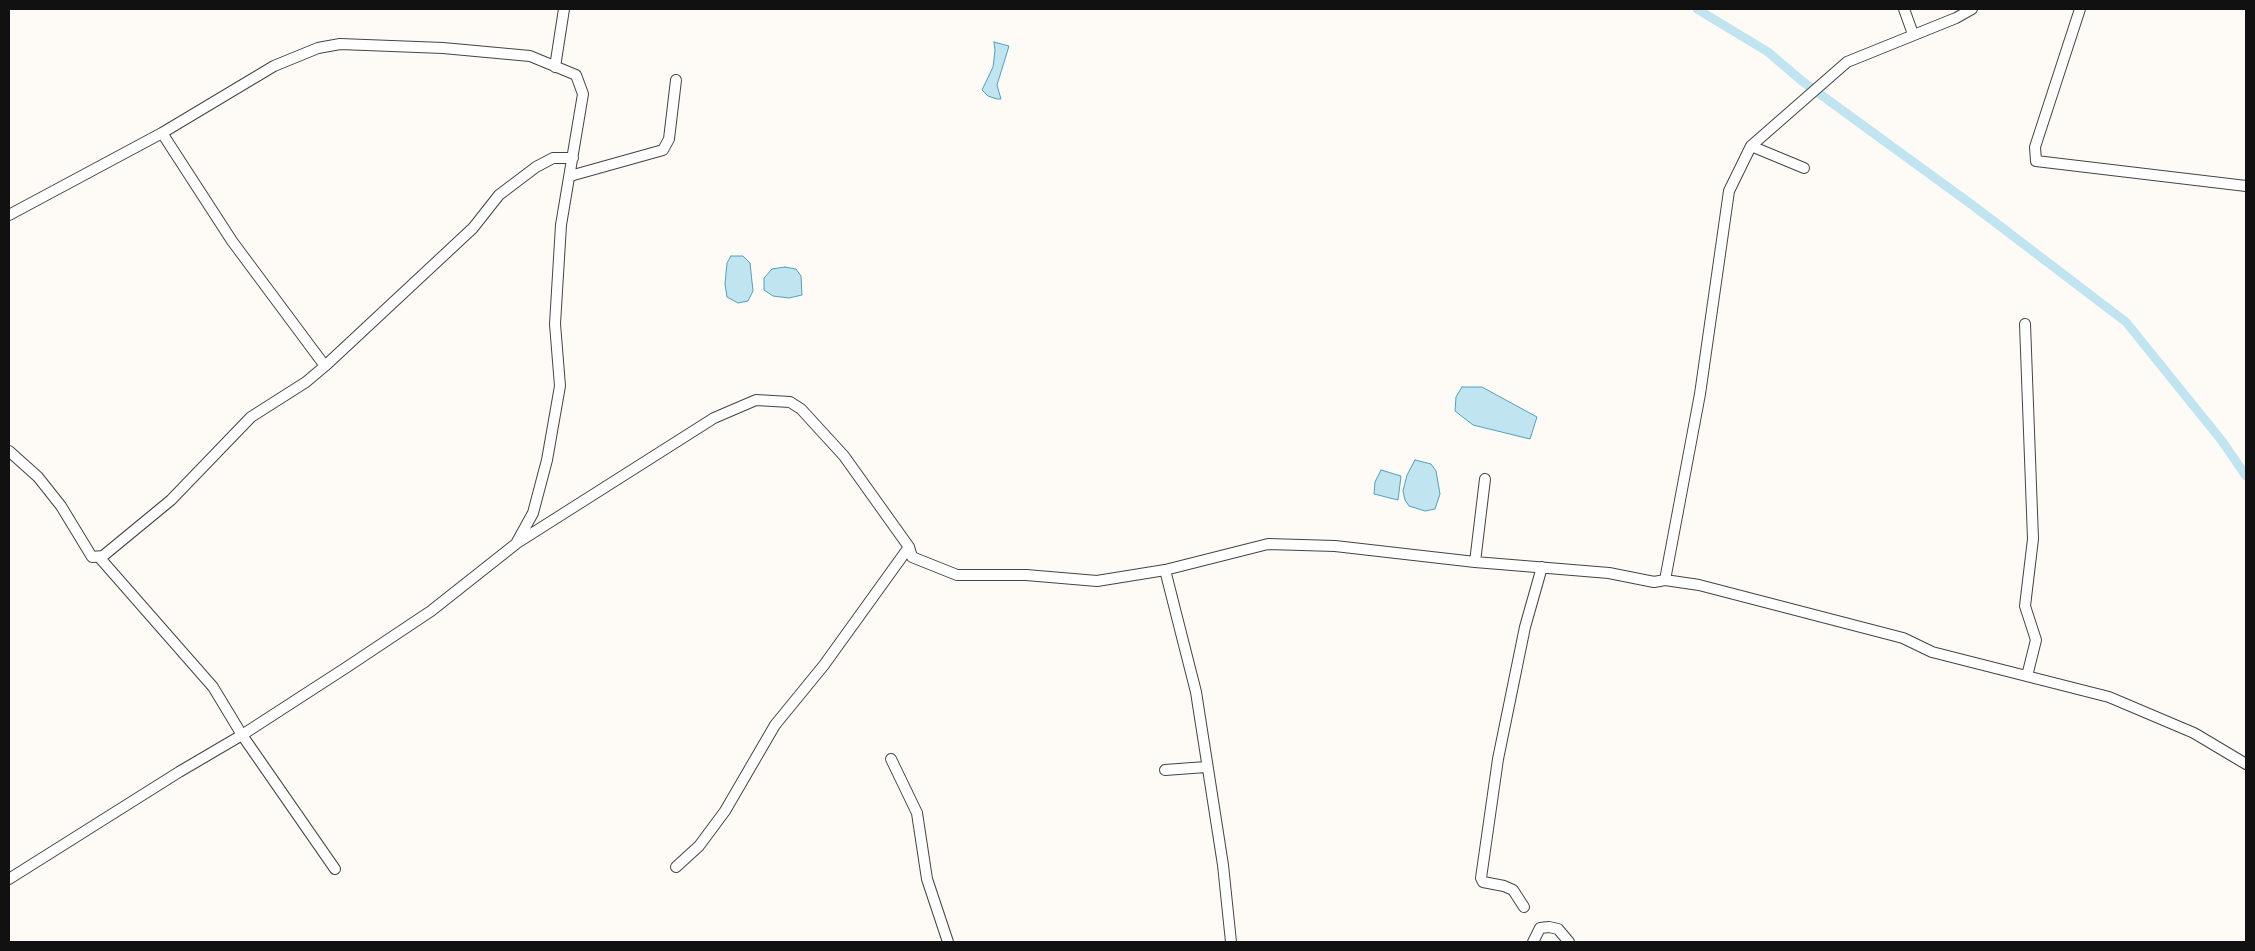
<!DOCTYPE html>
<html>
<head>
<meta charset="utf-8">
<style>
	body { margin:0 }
	#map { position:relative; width:2255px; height:951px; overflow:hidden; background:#fefbf6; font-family:Literata,serif }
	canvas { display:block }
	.frame { position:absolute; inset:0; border:10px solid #111; pointer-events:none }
</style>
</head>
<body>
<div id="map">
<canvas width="2255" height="951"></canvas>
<div class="frame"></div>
</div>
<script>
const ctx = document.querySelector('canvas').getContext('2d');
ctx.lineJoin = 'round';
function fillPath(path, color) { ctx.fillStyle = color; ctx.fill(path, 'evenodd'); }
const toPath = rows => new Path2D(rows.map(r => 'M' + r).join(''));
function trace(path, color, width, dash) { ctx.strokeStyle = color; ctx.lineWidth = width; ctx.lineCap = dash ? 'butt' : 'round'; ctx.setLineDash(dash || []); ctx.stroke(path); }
const water = toPath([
	[994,42,1009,46,997,85,1001,99,997,99,988,96,982,90,993,67,995,50,994,42],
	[731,256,743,256,750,263,753,291,748,301,738,303,727,297,725,284,727,263,731,256],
	[785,267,796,269,801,276,802,295,789,298,773,296,764,290,764,278,772,269,785,267],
	[1462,387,1482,387,1537,417,1530,439,1473,425,1455,411,1456,397,1462,387],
	[1415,460,1431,464,1436,471,1440,494,1435,509,1425,511,1409,506,1405,500,1403,491,1407,475,1415,460],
	[1381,470,1401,476,1398,500,1374,494,1375,482,1381,470]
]);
fillPath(water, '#c0e4f0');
trace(water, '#50a0be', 1);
trace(toPath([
	[1697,9,1768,52,1802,81,1975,207,2126,322,2222,441,2246,476]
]), '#c0e4f0', 9);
const minor = toPath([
	[1904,9,1913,34],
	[2080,9,2035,147,2036,161,2246,186],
	[555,67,564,9],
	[162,133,232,241,325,366],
	[1751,146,1804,168],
	[570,176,663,150,669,139,676,80],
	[9,215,162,133,274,66,318,48,340,44,443,48,530,56,576,75,583,94,561,225,555,324,560,386,547,460,533,513,517,542],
	[2025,324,2033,539,2025,606,2036,640,2027,676],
	[9,451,38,477,61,506,92,557,103,556,171,500,251,417,306,382,325,366,473,228,499,195,536,167,553,158,573,158],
	[99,557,213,687,242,735,335,869],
	[1475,562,1485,479],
	[1165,570,1196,692,1223,865,1231,942],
	[1665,580,1700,394,1729,191,1751,146,1847,62,1956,18,1972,9],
	[891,759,917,813,927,879,948,942],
	[1165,770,1206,767],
	[676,867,699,846,725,811,775,725,824,665,909,547],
	[9,879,179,772,242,735,347,667,431,611,517,543,714,418,756,400,790,402,801,409,844,456,909,547,912,557,957,575,1026,575,1097,581,1165,570,1268,544,1335,546,1475,562,1609,573,1654,582,1665,580,1699,585,1903,638,1932,652,2109,697,2194,733,2246,764],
	[1524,907,1513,890,1504,886,1483,882,1481,878,1498,759,1525,627,1542,567],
	[1533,942,1540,928,1549,927,1558,929,1569,942]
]);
trace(minor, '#444', 12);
trace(minor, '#fff', 10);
</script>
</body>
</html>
